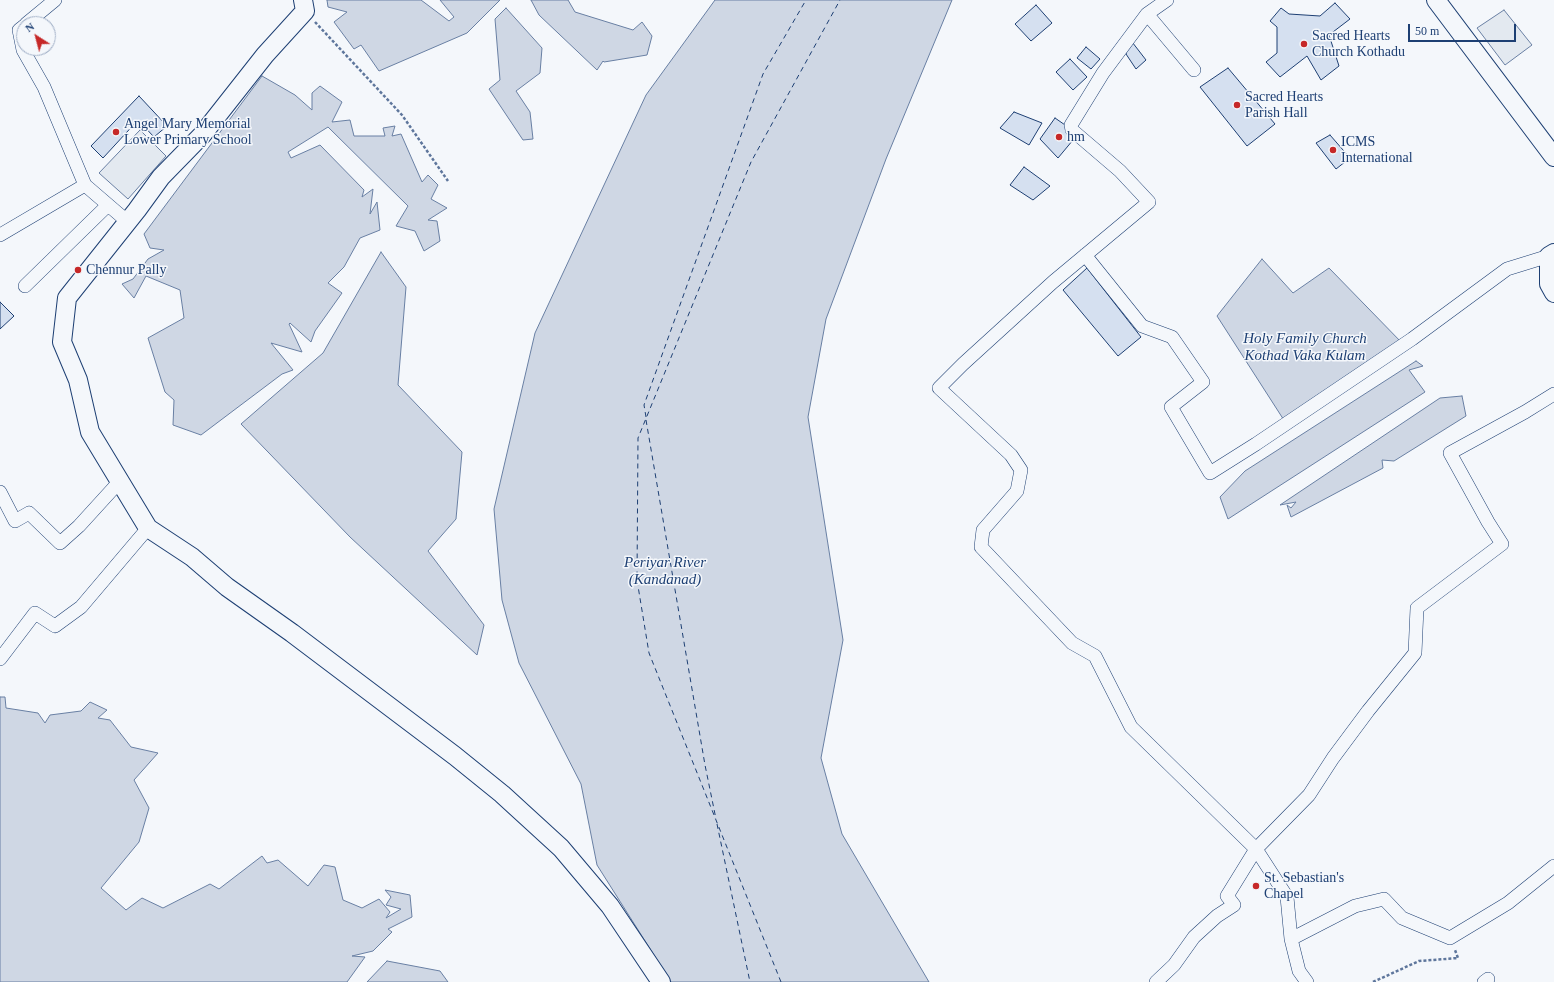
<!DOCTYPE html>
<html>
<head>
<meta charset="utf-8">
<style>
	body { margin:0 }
	#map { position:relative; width:1554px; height:982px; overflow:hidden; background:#f4f7fb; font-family:Georgia,serif }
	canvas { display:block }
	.north { position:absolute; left:16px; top:16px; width:40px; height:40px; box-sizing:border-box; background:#f4f7fb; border:1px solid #9eadc5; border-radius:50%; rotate:324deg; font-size:11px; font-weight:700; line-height:16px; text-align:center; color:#1d3f73 }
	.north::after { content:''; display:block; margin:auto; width:14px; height:18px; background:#c62828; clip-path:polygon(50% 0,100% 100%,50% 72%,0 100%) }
	.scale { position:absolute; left:1408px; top:24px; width:108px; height:18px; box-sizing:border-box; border:2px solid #1d3f73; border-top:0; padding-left:5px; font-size:12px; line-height:14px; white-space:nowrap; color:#1d3f73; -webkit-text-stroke:3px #f4f7fb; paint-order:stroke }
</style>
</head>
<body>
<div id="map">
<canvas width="1554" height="982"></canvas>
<div class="north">N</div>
<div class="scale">50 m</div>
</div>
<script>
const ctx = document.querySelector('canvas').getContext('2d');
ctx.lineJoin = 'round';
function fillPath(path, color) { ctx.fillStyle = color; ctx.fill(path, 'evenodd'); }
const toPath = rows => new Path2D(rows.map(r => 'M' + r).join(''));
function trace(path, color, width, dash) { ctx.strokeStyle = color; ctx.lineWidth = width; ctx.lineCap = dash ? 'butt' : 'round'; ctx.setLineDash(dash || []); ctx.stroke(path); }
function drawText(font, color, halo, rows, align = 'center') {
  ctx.font = font + ' Georgia,serif'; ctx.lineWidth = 3; ctx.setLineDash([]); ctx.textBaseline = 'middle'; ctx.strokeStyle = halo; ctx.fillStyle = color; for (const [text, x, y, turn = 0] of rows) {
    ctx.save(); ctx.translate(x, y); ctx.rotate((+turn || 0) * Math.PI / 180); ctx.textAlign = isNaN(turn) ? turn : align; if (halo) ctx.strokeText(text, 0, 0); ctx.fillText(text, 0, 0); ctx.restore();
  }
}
const green = toPath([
	[1504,10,1532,45,1505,65,1477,28,1504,10],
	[140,130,166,156,128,199,99,173,140,130]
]);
fillPath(green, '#e3e9f0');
trace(green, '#687fa3', 1);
const water = toPath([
	[327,0,421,0,449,21,454,17,440,0,500,0,467,33,379,71,361,45,354,49,334,22,347,12,328,7,327,0],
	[531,0,568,0,575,12,633,30,642,22,652,36,647,55,604,62,603,61,597,70,539,15,531,0],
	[715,0,952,0,886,159,826,319,808,417,843,640,821,758,842,834,929,982,671,982,597,865,581,784,519,663,502,600,494,509,535,333,646,95,715,0],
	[506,8,542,48,540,73,516,91,530,112,533,139,523,140,489,89,500,80,495,19,506,8],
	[262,76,295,95,312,110,312,93,320,86,342,102,332,122,350,120,354,136,385,136,383,128,395,126,392,136,401,134,422,182,428,175,438,185,431,199,447,208,428,220,437,221,440,241,424,251,415,231,396,226,408,206,328,127,288,152,291,158,320,145,364,190,362,197,373,189,370,214,377,202,380,230,360,238,344,267,328,283,342,293,315,331,311,342,290,323,289,324,302,352,271,343,293,370,282,374,201,435,173,425,174,400,165,392,148,338,184,318,180,290,146,276,134,298,122,284,133,279,148,259,164,250,150,248,144,234,262,76],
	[381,252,406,287,398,385,462,452,456,519,428,551,484,625,477,655,350,537,241,424,323,353,381,252],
	[1262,259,1293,293,1329,268,1404,345,1289,428,1217,316,1262,259],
	[1416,361,1423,366,1409,370,1425,392,1228,519,1220,497,1245,471,1416,361],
	[1462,396,1466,416,1394,461,1382,460,1383,468,1291,517,1287,505,1291,508,1296,502,1280,505,1440,398,1462,396],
	[0,697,5,697,6,708,38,713,45,723,50,715,81,711,90,702,107,710,98,718,110,720,131,747,158,753,134,780,149,808,139,842,101,888,126,910,142,898,163,908,210,884,219,889,262,856,267,863,278,860,308,886,324,865,335,867,343,900,362,908,379,899,390,912,386,918,401,909,386,905,391,897,385,890,410,895,412,917,388,929,392,932,373,951,352,956,365,957,347,982,0,982,0,697],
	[387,961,440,971,448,982,367,982,387,961]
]);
fillPath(water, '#cfd7e4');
trace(water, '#687fa3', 1);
trace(toPath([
	[646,417,644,405,763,74,806,0],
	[646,420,705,765,716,819],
	[717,824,750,982],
	[781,982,649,653,637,580,638,438,751,162,840,0]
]), '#1d3f73', 1, [5, 4]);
const building = toPath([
	[1335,3,1350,19,1329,35,1339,66,1321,80,1307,56,1280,77,1266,62,1277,53,1277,27,1270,21,1281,8,1289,14,1320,16,1335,3],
	[1036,5,1052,23,1031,41,1015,24,1036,5],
	[1129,38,1146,60,1136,69,1126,54,1129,38],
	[1086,47,1100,59,1091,69,1077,58,1086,47],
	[1070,59,1087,77,1073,90,1056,72,1070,59],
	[1228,68,1275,124,1247,146,1200,87,1228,68],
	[139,96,167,126,154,137,138,120,103,158,91,146,139,96],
	[1014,112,1042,123,1029,145,1000,128,1014,112],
	[1055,118,1078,134,1058,158,1040,139,1055,118],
	[1330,135,1350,158,1336,169,1316,143,1330,135],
	[1024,167,1050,186,1033,200,1010,185,1024,167],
	[1087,268,1141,337,1118,356,1063,290,1087,268],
	[0,302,14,316,0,329,0,302]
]);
fillPath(building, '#d5e0f0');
trace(building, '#1d3f73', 1);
const street = toPath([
	[1167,0,1147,14,1103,73,1071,125,1072,130,1120,171,1149,202,1053,282,963,364,939,388,1011,455,1021,470,1017,491,983,530,981,547,1072,643,1095,656,1131,727,1256,849,1287,897,1291,939,1299,971,1307,982],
	[1147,14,1194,70],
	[26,24,55,0],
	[24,26,19,30,23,50,44,87,85,185],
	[0,235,85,185,128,222],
	[1085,255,1142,326,1172,337,1203,382,1171,407,1210,473,1256,444,1412,339,1507,269,1549,256],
	[25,286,108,205],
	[0,492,15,521,29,513,60,543,79,526,120,481],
	[0,659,35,613,55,626,81,607,148,528],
	[1291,939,1355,906,1384,899,1402,918,1450,938,1508,903,1554,866],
	[1156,982,1174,965,1194,937,1217,916,1234,905,1227,896,1256,849,1309,795,1333,758,1368,711,1415,653,1417,608,1502,544,1488,522,1450,453,1525,412,1554,394],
	[1484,982,1488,979]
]);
const secondary = toPath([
	[303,0,305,11,265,55,202,135,161,177,137,210,67,298,62,342,78,380,90,432,148,528,192,557,227,587,292,633,455,756,502,794,561,848,610,906,661,982],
	[1436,0,1554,157],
	[1554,253,1549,256,1549,284,1554,293]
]);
trace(street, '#1d3f73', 14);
trace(secondary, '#1d3f73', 20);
trace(toPath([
	[315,22,402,115,448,181],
	[1373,982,1419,961,1458,958,1455,950]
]), '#5e769c', 2.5, [3, 2]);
trace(street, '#f4f7fb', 13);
trace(secondary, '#f4f7fb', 18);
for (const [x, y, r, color] of [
	[1304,44,4,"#c62828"],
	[1237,105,4,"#c62828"],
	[116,132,4,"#c62828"],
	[1059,137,4,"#c62828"],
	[1333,150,4,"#c62828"],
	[78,270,4,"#c62828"],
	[1256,886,4,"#c62828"]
]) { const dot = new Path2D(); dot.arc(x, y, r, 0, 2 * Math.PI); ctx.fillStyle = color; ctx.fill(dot); trace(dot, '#f4f7fb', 1.5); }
drawText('14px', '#1d3f73', '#f4f7fb', [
	["Sacred Hearts",1312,36],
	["Church Kothadu",1312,52],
	["Sacred Hearts",1245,97],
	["Parish Hall",1245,113],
	["Angel Mary Memorial",124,124],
	["Lower Primary School",124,140],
	["hm",1067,137],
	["ICMS",1341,142],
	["International",1341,158],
	["Chennur Pally",86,270],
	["St. Sebastian's",1264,878],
	["Chapel",1264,894]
], 'left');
drawText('italic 15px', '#1d3f73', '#f4f7fb', [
	["Holy Family Church",1305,339],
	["Kothad Vaka Kulam",1305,356],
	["Periyar River",665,563],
	["(Kandanad)",665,580]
]);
</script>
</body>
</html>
